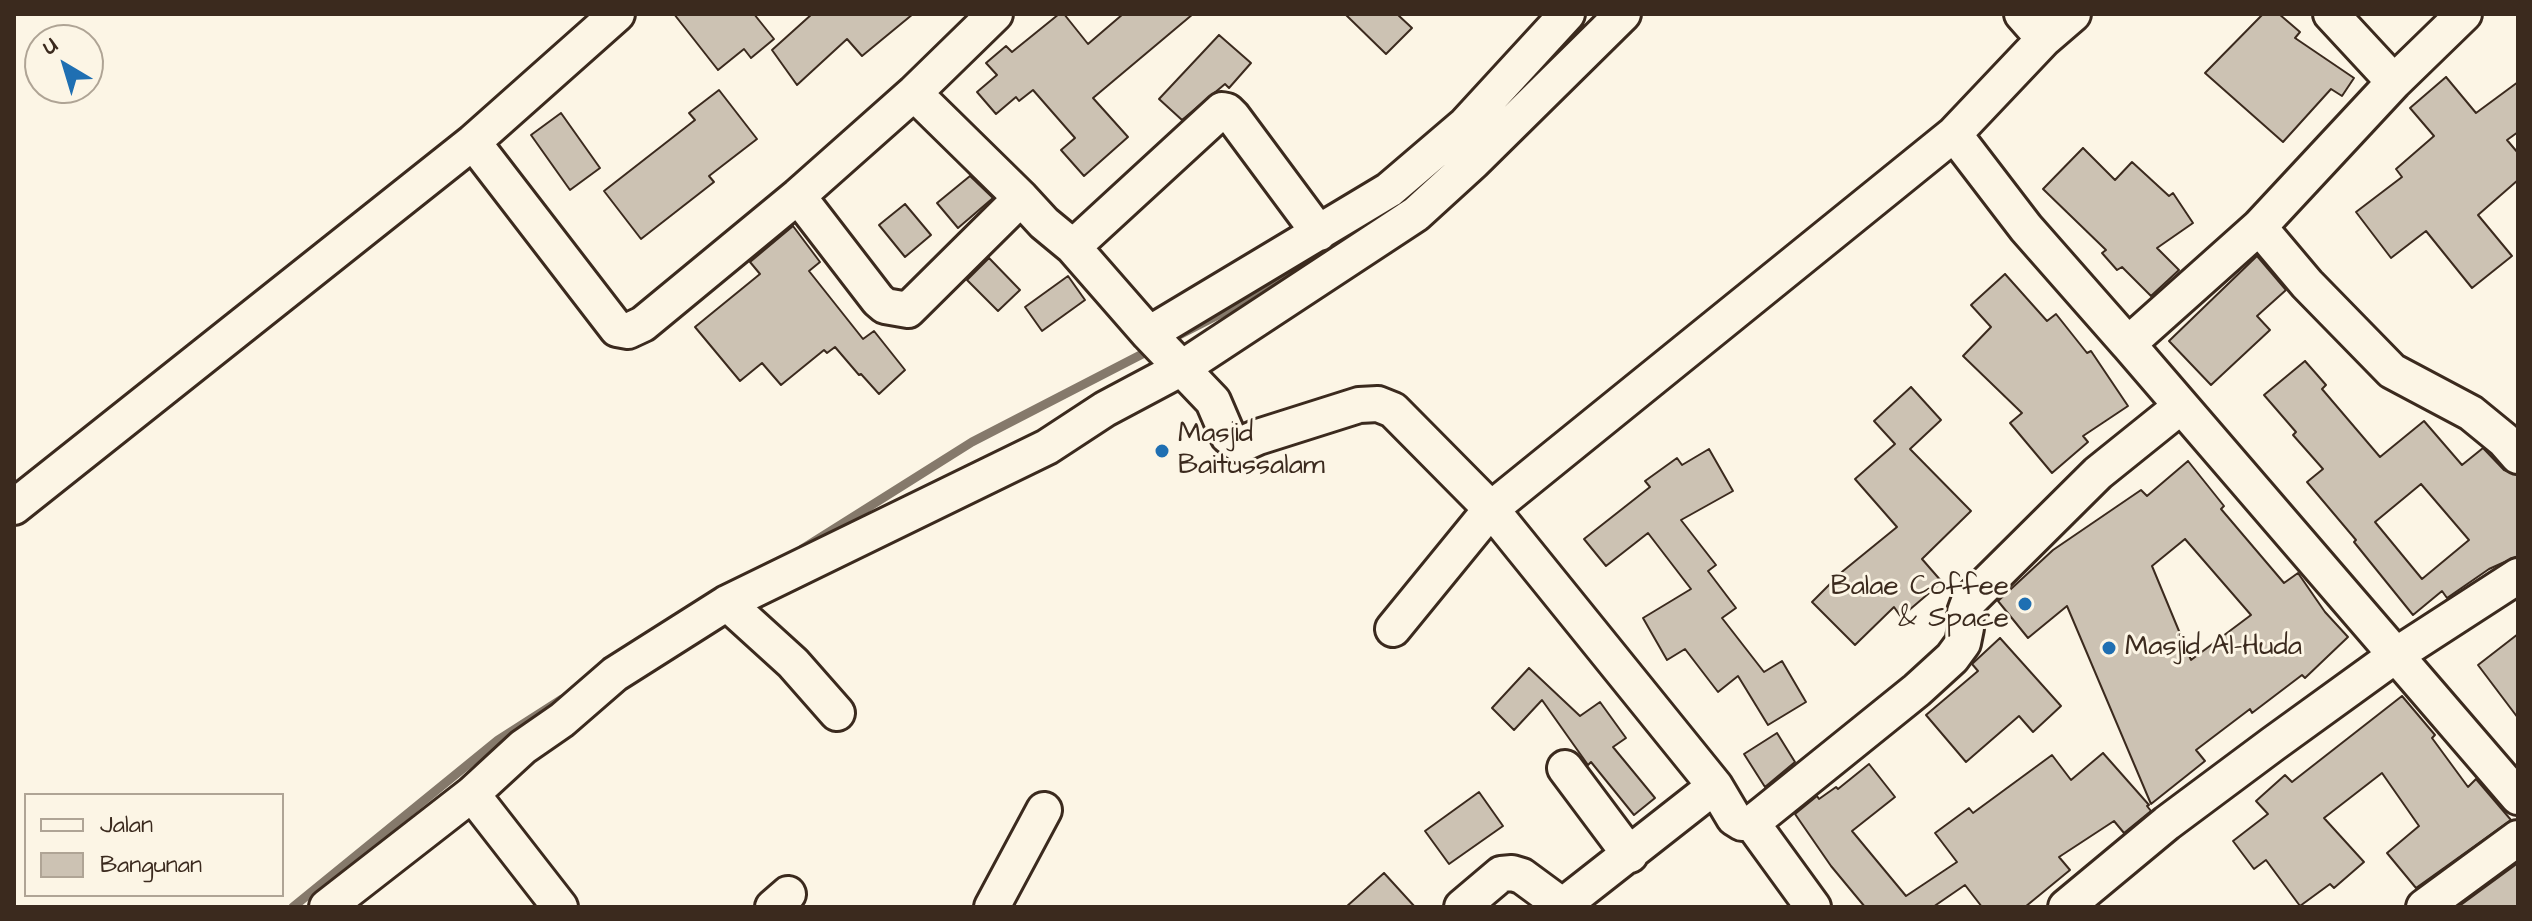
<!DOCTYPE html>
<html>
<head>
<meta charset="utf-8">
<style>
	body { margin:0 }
	#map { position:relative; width:2532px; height:921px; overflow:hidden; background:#fcf5e5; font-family:"Architects Daughter",sans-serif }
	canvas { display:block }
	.frame { position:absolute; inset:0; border:16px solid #3b2a1e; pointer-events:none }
	.legend { position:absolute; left:24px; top:793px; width:260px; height:104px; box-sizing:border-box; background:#fcf5e5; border:2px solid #afa495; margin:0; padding:10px 14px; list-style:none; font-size:24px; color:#3b2a1e }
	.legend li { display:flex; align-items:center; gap:16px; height:40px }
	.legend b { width:40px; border:2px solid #afa495 }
	.north { position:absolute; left:24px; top:24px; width:80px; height:80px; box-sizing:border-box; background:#fcf5e5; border:2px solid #afa495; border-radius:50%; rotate:322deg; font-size:22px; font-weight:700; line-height:32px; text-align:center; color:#3b2a1e }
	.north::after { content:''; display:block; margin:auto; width:28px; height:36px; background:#1f6fb2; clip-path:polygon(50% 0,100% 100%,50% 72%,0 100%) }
</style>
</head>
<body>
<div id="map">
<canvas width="2532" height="921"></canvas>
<div class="frame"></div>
<ul class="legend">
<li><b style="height:10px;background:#fcf5e5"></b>Jalan</li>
<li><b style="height:22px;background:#ccc2b3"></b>Bangunan</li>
</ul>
<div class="north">U</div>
</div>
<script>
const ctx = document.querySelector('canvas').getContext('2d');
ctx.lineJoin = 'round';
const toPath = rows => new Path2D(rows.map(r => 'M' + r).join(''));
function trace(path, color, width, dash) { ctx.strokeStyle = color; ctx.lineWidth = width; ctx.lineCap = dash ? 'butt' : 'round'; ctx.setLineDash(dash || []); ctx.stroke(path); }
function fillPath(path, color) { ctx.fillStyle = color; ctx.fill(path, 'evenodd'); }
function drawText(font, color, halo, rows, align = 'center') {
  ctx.font = font + ' "Architects Daughter",sans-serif'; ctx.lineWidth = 6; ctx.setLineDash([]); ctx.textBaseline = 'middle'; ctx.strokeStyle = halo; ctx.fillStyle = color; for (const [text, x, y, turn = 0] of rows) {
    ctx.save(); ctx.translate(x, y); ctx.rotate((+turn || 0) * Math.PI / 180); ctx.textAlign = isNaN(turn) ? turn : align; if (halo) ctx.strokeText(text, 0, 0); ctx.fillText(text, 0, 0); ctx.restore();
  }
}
trace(toPath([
	[1177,336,1267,290,1381,214],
	[802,549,972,442,1154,348],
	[293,907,498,740,562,699]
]), '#85796b', 9);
const building = toPath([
	[674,14,754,14,774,39,751,58,744,49,718,70,674,14],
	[812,14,913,14,862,56,847,39,797,85,772,50,812,14],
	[1059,14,1064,14,1088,44,1123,14,1193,14,1093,98,1128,137,1084,176,1061,150,1075,138,1033,90,1019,101,1016,97,996,114,977,92,997,75,986,63,1006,46,1012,52,1059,14],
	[1345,14,1397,14,1412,28,1386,54,1345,14],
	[2263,14,2279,14,2300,32,2295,38,2354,78,2342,96,2331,89,2283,142,2205,73,2263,14],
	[1219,35,1251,63,1229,88,1225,84,1182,120,1159,99,1219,35],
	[2446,77,2476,113,2518,82,2518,132,2507,140,2518,153,2518,180,2478,215,2512,256,2472,288,2426,231,2391,258,2356,212,2402,177,2396,169,2434,136,2410,108,2446,77],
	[719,90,757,139,709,176,714,182,641,239,604,191,695,120,689,113,719,90],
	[561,113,600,168,570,190,531,135,561,113],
	[2083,148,2115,180,2132,162,2169,196,2173,193,2193,223,2157,248,2179,270,2151,296,2122,267,2117,270,2102,253,2106,250,2043,189,2083,148],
	[970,176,993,198,958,228,937,203,970,176],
	[905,204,931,235,905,257,879,225,905,204],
	[793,226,820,262,809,271,863,339,874,331,905,370,879,394,861,374,859,375,835,347,827,353,824,350,781,385,762,363,740,381,695,327,760,274,750,262,793,226],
	[2257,256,2286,290,2257,316,2270,330,2211,385,2169,341,2257,256],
	[989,258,1020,290,998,311,967,280,989,258],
	[2005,274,2047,321,2056,314,2087,353,2091,351,2128,406,2083,436,2088,442,2052,473,2010,423,2022,413,1963,356,1991,327,1971,305,2005,274],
	[1068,276,1085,300,1042,331,1025,307,1068,276],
	[2305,361,2326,385,2322,389,2380,457,2424,421,2462,465,2483,448,2504,470,2517,475,2518,556,2489,569,2447,598,2442,591,2413,615,2354,542,2356,540,2307,482,2323,469,2293,435,2296,432,2264,395,2305,361],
	[2421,484,2469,540,2422,579,2375,522,2421,484],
	[1911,387,1941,420,1910,449,1971,511,1922,559,1942,582,1901,617,1894,607,1855,645,1812,602,1843,571,1897,527,1855,479,1895,444,1874,421,1911,387],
	[1709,449,1733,491,1681,520,1716,565,1708,571,1736,608,1722,618,1764,672,1782,661,1806,702,1768,725,1738,676,1718,692,1685,649,1667,660,1643,618,1691,589,1648,533,1606,566,1584,539,1650,487,1645,481,1677,458,1682,465,1709,449],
	[2188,461,2224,506,2221,509,2284,583,2298,573,2325,612,2348,637,2305,678,2302,675,2252,713,2250,709,2196,750,2205,761,2151,804,2067,606,2028,638,1998,601,2053,550,2141,490,2147,496,2188,461],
	[2185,539,2251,615,2191,660,2152,566,2185,539],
	[2518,634,2518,718,2478,665,2518,634],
	[2000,638,2061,706,2033,732,2019,716,1966,762,1926,715,1978,671,1972,664,2000,638],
	[1529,668,1580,716,1600,702,1626,738,1613,747,1655,798,1634,815,1591,762,1588,765,1542,700,1514,730,1492,708,1529,668],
	[2402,696,2435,735,2432,738,2468,787,2476,779,2511,820,2416,888,2387,853,2419,826,2382,773,2324,818,2364,862,2334,888,2330,884,2300,906,2266,860,2254,869,2233,841,2268,814,2256,801,2285,775,2292,782,2402,696],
	[1777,733,1795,762,1765,787,1744,754,1777,733],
	[2103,753,2149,805,2147,806,2151,811,2124,833,2114,821,2059,857,2070,870,2025,907,1982,907,1965,885,1933,907,1865,907,1831,866,1795,814,1817,796,1819,799,1836,787,1838,789,1869,764,1895,797,1852,831,1906,896,1957,862,1935,833,1969,808,1973,813,2052,755,2071,780,2103,753],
	[1479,792,1503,826,1449,864,1425,831,1479,792],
	[2518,863,2518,907,2458,907,2518,863],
	[1384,873,1415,907,1346,907,1384,873]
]);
fillPath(building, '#ccc2b3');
trace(building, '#3b2a1e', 2);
const street = toPath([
	[2022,14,2044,39],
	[2331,14,2394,82],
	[2464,14,2394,82,2259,227,2128,344,2518,797],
	[914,93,1021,198,1044,223,1073,247,1149,334,1213,401,1228,436,1240,445,1258,437,1359,405,1378,404,1393,410,1491,509,1715,786,1734,818,1742,823,1752,823,1767,811,1917,690,1952,658,1963,643,1966,628,1965,612,1969,601,2098,473,2180,407],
	[1954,134,2026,228,2128,344],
	[473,142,617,329,628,331,643,324,798,196,914,93,995,14],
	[798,196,878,300,885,306,908,310,1021,198],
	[2259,227,2307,284,2392,371,2471,413,2504,440,2518,456],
	[1073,247,1222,110,1227,111,1233,117,1319,233],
	[1149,334,1389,190,1465,125,1567,14],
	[14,507,473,142,617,14],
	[727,603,793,663,837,713],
	[1393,629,1491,509,1954,134,2044,39,2073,14],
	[1565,768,1630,855],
	[472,794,560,907],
	[1752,823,1813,907],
	[327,907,472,794,523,747,562,720,615,674,727,603,1047,447,1105,409,1182,368,1416,214,1473,162,1623,14],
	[773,907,788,894],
	[992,907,1044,810],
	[1462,907,1501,874,1512,873,1522,876,1556,901,1566,903,1715,786],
	[2066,907,2167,823,2273,744,2396,655,2518,576],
	[2424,907,2518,838]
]);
trace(street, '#3b2a1e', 40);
trace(street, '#fcf5e5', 34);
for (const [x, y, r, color] of [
	[1162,451,8,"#1f6fb2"],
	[2025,604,8,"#1f6fb2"],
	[2109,648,8,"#1f6fb2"]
]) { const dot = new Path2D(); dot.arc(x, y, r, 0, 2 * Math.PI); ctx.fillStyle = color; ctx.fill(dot); trace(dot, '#fcf5e5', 3); }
drawText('28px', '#3b2a1e', '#fcf5e5', [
	["Masjid",1178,435],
	["Baitussalam",1178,467],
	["Balae Coffee",2009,588,"right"],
	["& Space",2009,620,"right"],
	["Masjid Al-Huda",2125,648]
], 'left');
</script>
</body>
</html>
